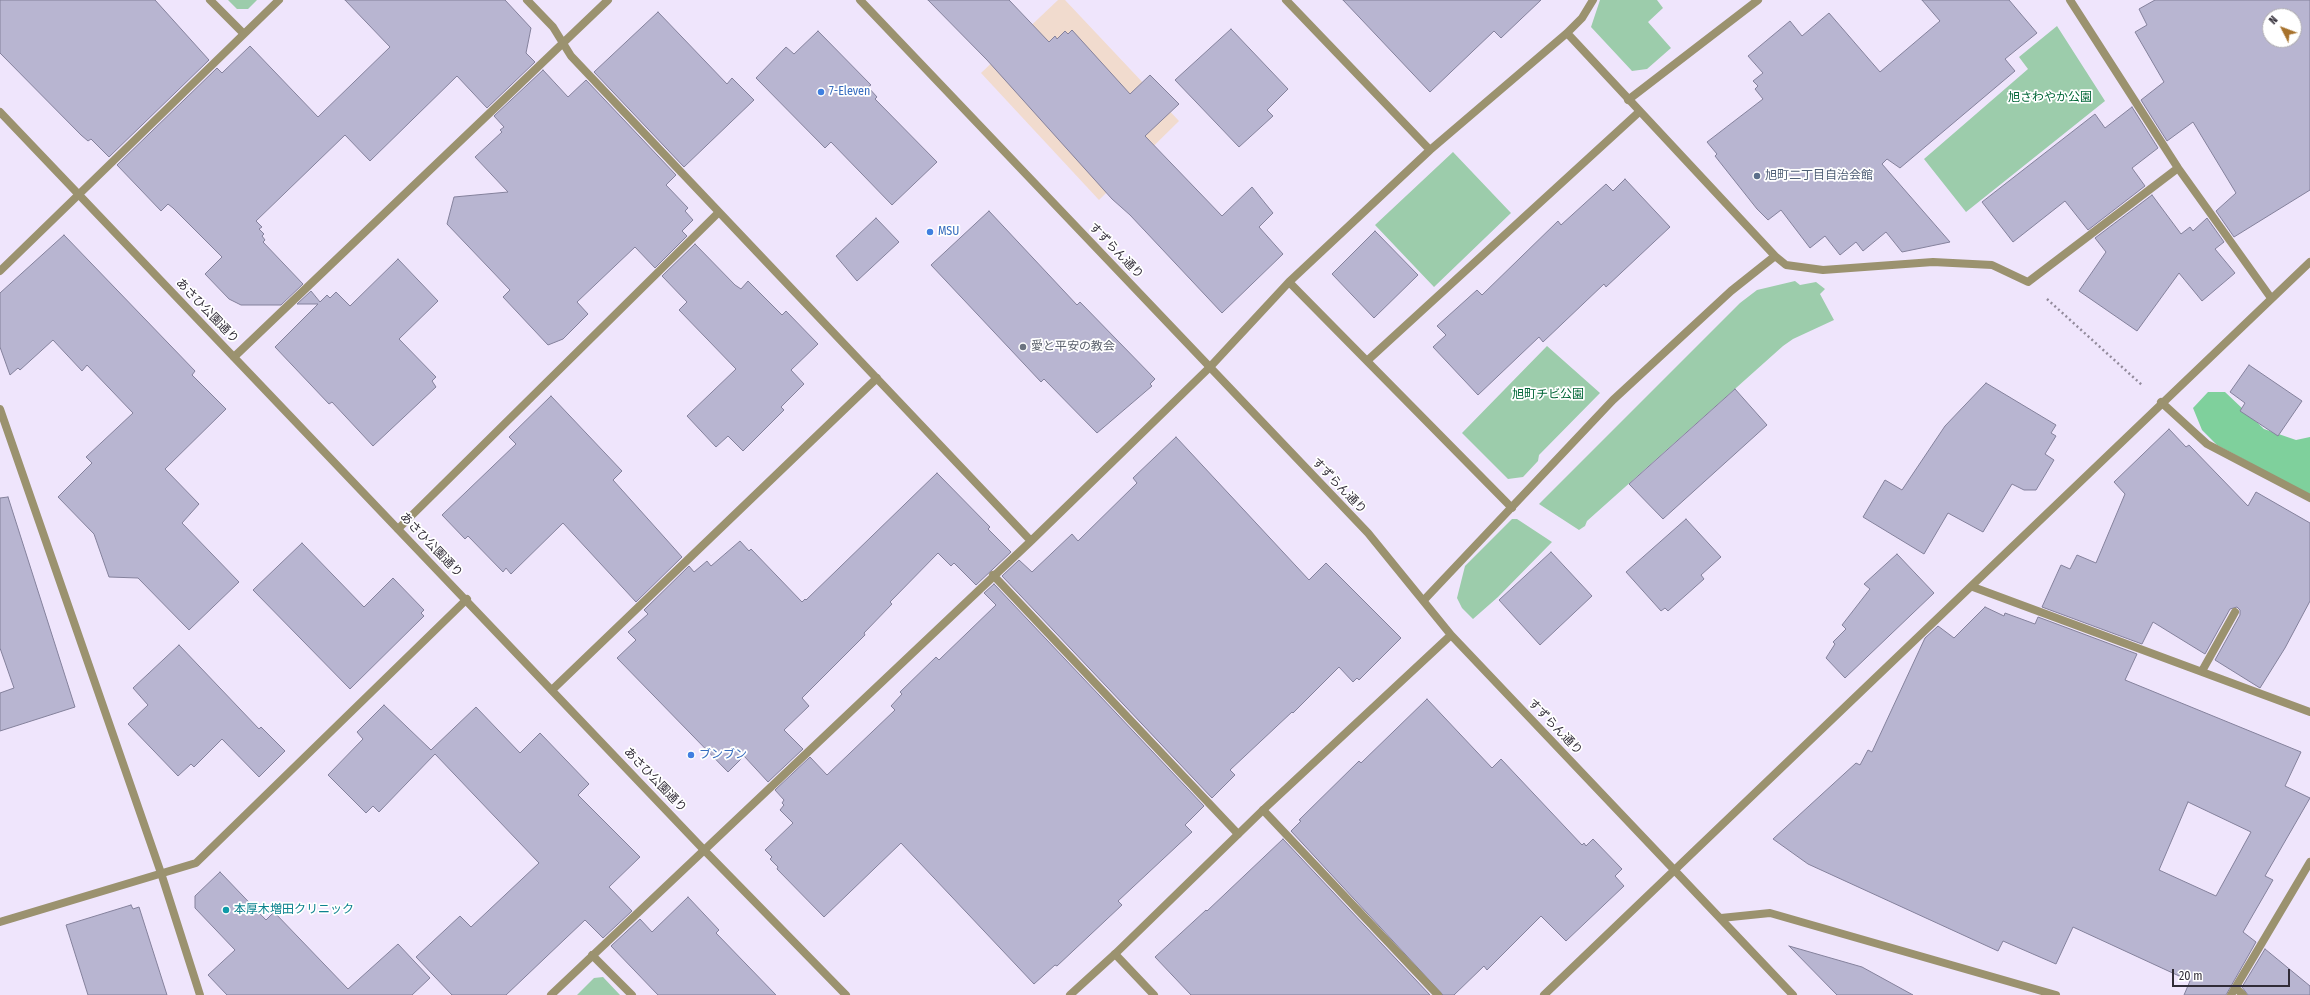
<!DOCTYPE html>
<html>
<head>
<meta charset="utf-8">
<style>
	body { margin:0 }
	#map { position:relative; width:2310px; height:995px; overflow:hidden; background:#efe5fc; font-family:"Fira Sans Condensed",sans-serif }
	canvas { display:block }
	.north { position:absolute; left:2262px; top:8px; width:40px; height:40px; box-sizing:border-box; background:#fff; border:1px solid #adabaf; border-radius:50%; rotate:312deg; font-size:11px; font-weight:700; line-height:16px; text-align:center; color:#312c37 }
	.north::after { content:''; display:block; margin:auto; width:14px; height:18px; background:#a7722c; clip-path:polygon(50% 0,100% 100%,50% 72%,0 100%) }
	.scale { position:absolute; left:2172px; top:969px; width:118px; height:18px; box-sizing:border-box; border:2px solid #312c37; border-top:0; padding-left:5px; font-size:12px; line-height:14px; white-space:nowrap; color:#312c37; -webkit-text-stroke:3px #fff; paint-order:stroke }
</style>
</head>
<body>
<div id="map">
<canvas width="2310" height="995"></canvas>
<div class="north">N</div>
<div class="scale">20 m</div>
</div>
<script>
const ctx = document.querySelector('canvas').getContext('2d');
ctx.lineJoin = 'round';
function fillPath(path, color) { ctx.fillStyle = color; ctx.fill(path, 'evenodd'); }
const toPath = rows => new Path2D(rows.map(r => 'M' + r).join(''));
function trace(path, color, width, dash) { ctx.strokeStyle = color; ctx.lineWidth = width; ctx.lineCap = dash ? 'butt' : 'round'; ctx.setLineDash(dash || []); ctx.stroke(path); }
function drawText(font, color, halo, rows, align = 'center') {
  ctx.font = font + ' "Fira Sans Condensed","Noto Sans JP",sans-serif'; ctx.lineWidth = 3.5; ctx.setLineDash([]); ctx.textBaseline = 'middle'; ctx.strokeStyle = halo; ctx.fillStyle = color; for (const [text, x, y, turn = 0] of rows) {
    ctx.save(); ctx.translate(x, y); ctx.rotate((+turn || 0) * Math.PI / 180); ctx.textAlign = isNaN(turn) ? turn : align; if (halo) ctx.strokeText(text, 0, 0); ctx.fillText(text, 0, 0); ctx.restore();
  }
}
fillPath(toPath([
	[1058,0,1065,0,1179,121,1099,200,981,73]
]), '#f1dbce');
fillPath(toPath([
	[228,0,257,0,248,9,237,9],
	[1600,0,1657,0,1663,8,1648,22,1671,48,1647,69,1632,71,1591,27],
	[2057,26,2105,101,1966,212,1924,159,2028,69,2019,57],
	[1453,152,1511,213,1434,287,1375,225],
	[1795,281,1800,285,1816,282,1825,289,1820,294,1834,320,1793,339,1783,346,1587,521,1585,526,1579,530,1539,504,1740,303,1757,290],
	[1547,346,1600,393,1539,455,1538,461,1523,477,1508,479,1462,433],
	[1512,519,1517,519,1552,542,1498,597,1473,619,1462,608,1457,598,1465,566],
	[603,977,620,995,577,995,594,978]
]), '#9cccab');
fillPath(toPath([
	[2208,392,2225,392,2264,429,2296,440,2310,437,2310,495,2217,445,2202,430,2193,408]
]), '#7fd09c');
const building = toPath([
	[0,0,155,0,209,60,109,157,91,139,88,141,81,135,0,53,0,0],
	[345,0,505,0,531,28,526,53,535,62,487,108,457,76,370,161,345,135,256,221,262,227,259,229,264,234,262,236,265,240,263,242,303,284,281,305,241,305,229,299,205,274,222,257,173,208,168,204,161,211,117,165,217,68,222,73,250,46,318,117,390,47,345,0],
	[928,0,1009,0,1049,42,1055,36,1057,39,1065,31,1068,34,1072,30,1130,94,1150,75,1179,104,1145,136,1222,216,1252,187,1273,213,1259,227,1283,254,1222,313,1130,215,1112,199,987,60,928,0],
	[1343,0,1541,0,1501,38,1494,31,1430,92,1343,0],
	[1922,0,2009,0,2037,33,2005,59,2015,71,1900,168,1887,159,1882,164,1950,242,1902,252,1886,232,1863,251,1856,242,1840,255,1825,236,1810,248,1781,210,1768,220,1757,209,1715,156,1717,154,1707,142,1763,99,1755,89,1758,86,1753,81,1763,73,1748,56,1790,21,1802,36,1829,13,1880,72,1940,21,1922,0],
	[2155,0,2310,0,2310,190,2234,237,2216,211,2236,193,2193,122,2167,141,2141,100,2164,82,2135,32,2147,25,2139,9,2155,0],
	[2270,16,2294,16,2294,40,2270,40,2270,16],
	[658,12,727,84,732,78,754,100,684,167,594,72,658,12],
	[1231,29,1288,89,1267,110,1273,116,1239,147,1175,80,1231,29],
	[818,31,871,85,868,87,877,97,875,99,937,162,892,205,831,142,825,148,756,78,786,47,794,54,818,31],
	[543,70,568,97,586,80,676,175,666,185,688,208,685,211,693,220,682,231,687,236,655,268,635,247,577,302,588,314,563,339,548,345,503,297,510,290,447,224,454,197,508,192,475,157,502,132,500,130,504,127,494,116,543,70],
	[2132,107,2158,148,2132,168,2145,186,2088,230,2065,201,2013,242,1982,202,2095,114,2105,128,2132,107],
	[1625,179,1670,227,1606,287,1604,284,1543,342,1539,337,1478,395,1433,347,1446,335,1437,326,1477,290,1482,295,1558,221,1561,225,1606,184,1613,191,1625,179],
	[2152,195,2181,234,2190,227,2193,231,2207,218,2224,242,2215,249,2235,273,2202,301,2179,273,2137,331,2079,291,2106,252,2095,238,2152,195],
	[989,211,1077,305,1080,302,1155,379,1150,384,1152,386,1097,433,1044,379,1041,382,931,265,989,211],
	[876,218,899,242,857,281,836,256,876,218],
	[1375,231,1418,275,1374,318,1332,274,1375,231],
	[64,235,195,371,192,375,226,409,165,469,199,504,182,523,239,582,189,630,138,578,109,577,94,534,58,497,92,463,86,457,133,413,87,365,82,371,53,340,20,370,18,368,10,375,0,347,0,293,64,235],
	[695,244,735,285,741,289,748,281,782,315,786,311,818,344,791,370,804,384,781,407,784,410,743,451,728,436,716,447,687,416,736,369,679,310,687,302,662,276,695,244],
	[398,259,438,301,399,339,436,377,432,381,436,387,373,446,332,402,329,404,275,347,318,304,297,304,311,291,320,302,327,295,330,298,336,292,350,306,398,259],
	[2249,365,2302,401,2278,436,2240,411,2245,403,2230,392,2249,365],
	[1986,383,2056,425,2051,433,2056,436,2045,454,2054,460,2036,490,2024,490,2012,484,1983,532,1948,513,1924,554,1863,517,1885,480,1902,490,1945,426,1986,383],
	[1735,389,1767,425,1663,519,1629,484,1735,389],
	[551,396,622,471,613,480,682,557,636,602,563,523,511,574,506,568,503,572,468,536,465,539,442,515,516,444,509,437,551,396],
	[2169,429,2186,447,2189,445,2248,506,2256,492,2310,523,2310,601,2285,648,2260,688,2215,660,2240,615,2240,610,2237,607,2230,609,2205,654,2153,622,2142,644,2042,607,2061,565,2070,569,2077,555,2096,563,2125,494,2114,482,2169,429],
	[1176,437,1309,580,1326,563,1401,638,1359,680,1357,678,1353,682,1339,667,1293,713,1292,712,1230,770,1235,775,1212,798,1002,576,1019,560,1032,572,1072,534,1078,541,1137,483,1133,478,1176,437],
	[937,473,990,527,988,529,1011,552,976,585,954,563,951,566,938,553,890,602,892,604,864,633,865,635,802,698,809,706,784,730,803,749,768,782,744,756,728,772,617,658,636,640,628,632,648,614,644,610,689,566,694,572,707,561,711,566,740,541,749,551,751,549,802,602,805,599,806,600,937,473],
	[8,497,75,707,0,731,0,693,14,688,0,648,0,498,8,497],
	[1686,519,1721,557,1701,575,1704,579,1668,611,1665,608,1661,611,1626,572,1686,519],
	[302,543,364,607,393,578,424,610,421,613,424,616,350,689,253,590,302,543],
	[1551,552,1592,596,1540,645,1499,600,1551,552],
	[1897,554,1934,593,1845,678,1826,658,1835,644,1833,642,1846,629,1842,625,1870,589,1864,584,1897,554],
	[994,584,1204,806,1185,825,1192,832,1118,901,1122,905,1057,966,1055,965,1034,984,901,843,824,917,777,869,778,867,770,859,772,857,765,850,793,823,780,810,784,805,782,803,784,800,775,790,810,757,827,775,895,710,891,706,902,694,900,692,936,657,939,660,996,605,984,593,994,584],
	[1985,607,2004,616,2005,613,2035,624,2038,617,2137,654,2125,680,2301,752,2285,786,2310,798,2265,876,2273,880,2243,932,2256,942,2226,995,2184,995,2190,981,2073,927,2056,964,2003,941,1998,951,1808,864,1773,839,1856,763,1860,765,1868,750,1872,752,1925,638,1938,626,1954,638,1985,607],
	[2188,802,2251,832,2216,896,2159,870,2188,802],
	[179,645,259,729,261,727,285,751,259,777,222,739,194,767,191,764,178,776,128,724,148,705,133,688,179,645],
	[1427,699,1492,768,1501,759,1582,845,1584,843,1586,846,1593,839,1622,869,1615,876,1624,886,1566,941,1541,916,1487,970,1484,966,1454,995,1443,995,1291,831,1301,821,1299,820,1359,761,1361,763,1427,699],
	[384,705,431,750,476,707,520,753,540,733,589,784,578,795,640,857,609,887,632,911,603,938,585,920,506,995,452,995,416,957,460,916,471,927,539,863,435,754,379,812,373,806,366,813,328,775,363,739,357,732,384,705],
	[1283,839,1430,995,1191,995,1155,957,1206,910,1207,911,1283,839],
	[220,872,266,920,274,912,348,989,398,944,430,978,412,995,227,995,208,975,235,950,195,908,195,896,220,872],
	[688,897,719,930,716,933,776,995,658,995,611,946,640,919,652,932,688,897],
	[131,905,133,909,139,907,167,995,88,995,66,925,131,905],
	[1789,946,1862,967,1913,995,1837,995,1789,946],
	[2265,949,2310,986,2310,995,2248,995,2242,987,2265,949]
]);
fillPath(building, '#b8b5d1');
trace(building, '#84819c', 1);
trace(toPath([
	[2047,299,2143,386]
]), '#928a9b', 2.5, [2, 3]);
trace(toPath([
	[1628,100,1758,0],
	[1368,360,1639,112],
	[1973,587,2310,712],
	[2202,671,2235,612]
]), '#9b926f', 8);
trace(toPath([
	[210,0,244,34],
	[527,0,553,27,571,56,1031,541],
	[1286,0,1430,150],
	[2070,0,2178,168,2271,298],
	[1567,33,1775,256],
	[0,271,279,0],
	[1289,282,1512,508],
	[234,357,608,0],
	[2161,402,2207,444,2310,498],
	[398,529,719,212],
	[993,575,1238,834],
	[1424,600,1613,400,1731,291,1775,256,1786,265,1823,270,1933,262,1992,265,2028,282,2178,168],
	[552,690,877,378],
	[1263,810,1438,995],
	[1721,918,1770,913,2056,995],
	[0,922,196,863,467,599],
	[1115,954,1154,995],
	[592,955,632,995],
	[2236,988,2243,995],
	[551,995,1031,541,1210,367,1289,282,1430,150,1567,33,1582,18,1593,0],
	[2231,995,2310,862]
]), '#9b926f', 8);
trace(toPath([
	[860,0,1368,533,1451,635,1793,995],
	[0,112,704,850,846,995],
	[0,409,161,873,200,995],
	[1070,995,1115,954,1263,810,1451,635],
	[1544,995,2310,262]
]), '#9b926f', 8);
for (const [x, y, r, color] of [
	[821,92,4,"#3f7fe0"],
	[1757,176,4,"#5c6f8a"],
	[930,232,4,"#3f7fe0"],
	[1023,347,4,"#6b7280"],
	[691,755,4,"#3f7fe0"],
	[226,910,4,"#0f9aa8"]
]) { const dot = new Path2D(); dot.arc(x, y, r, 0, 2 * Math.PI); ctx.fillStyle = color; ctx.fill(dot); trace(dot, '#fff', 1.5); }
drawText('12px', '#366cbe', '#fff', [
	["7-Eleven",829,92],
	["MSU",938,232],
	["ブンブン",699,755]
], 'left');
drawText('12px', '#006637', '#fff', [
	["旭さわやか公園",2050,98],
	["旭町チビ公園",1548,395]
]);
drawText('12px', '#4e5e75', '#fff', [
	["旭町二丁目自治会館",1765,176]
], 'left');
drawText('12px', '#312c37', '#fff', [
	["すずらん通り",1116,251,46],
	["あさひ公園通り",207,311,46],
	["すずらん通り",1339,486,46],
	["あさひ公園通り",431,545,46],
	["すずらん通り",1555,727,46],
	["あさひ公園通り",655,780,46]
]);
drawText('12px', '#5b616d', '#fff', [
	["愛と平安の教会",1031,347]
], 'left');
drawText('12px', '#0d838f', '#fff', [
	["本厚木増田クリニック",234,910]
], 'left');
</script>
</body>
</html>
